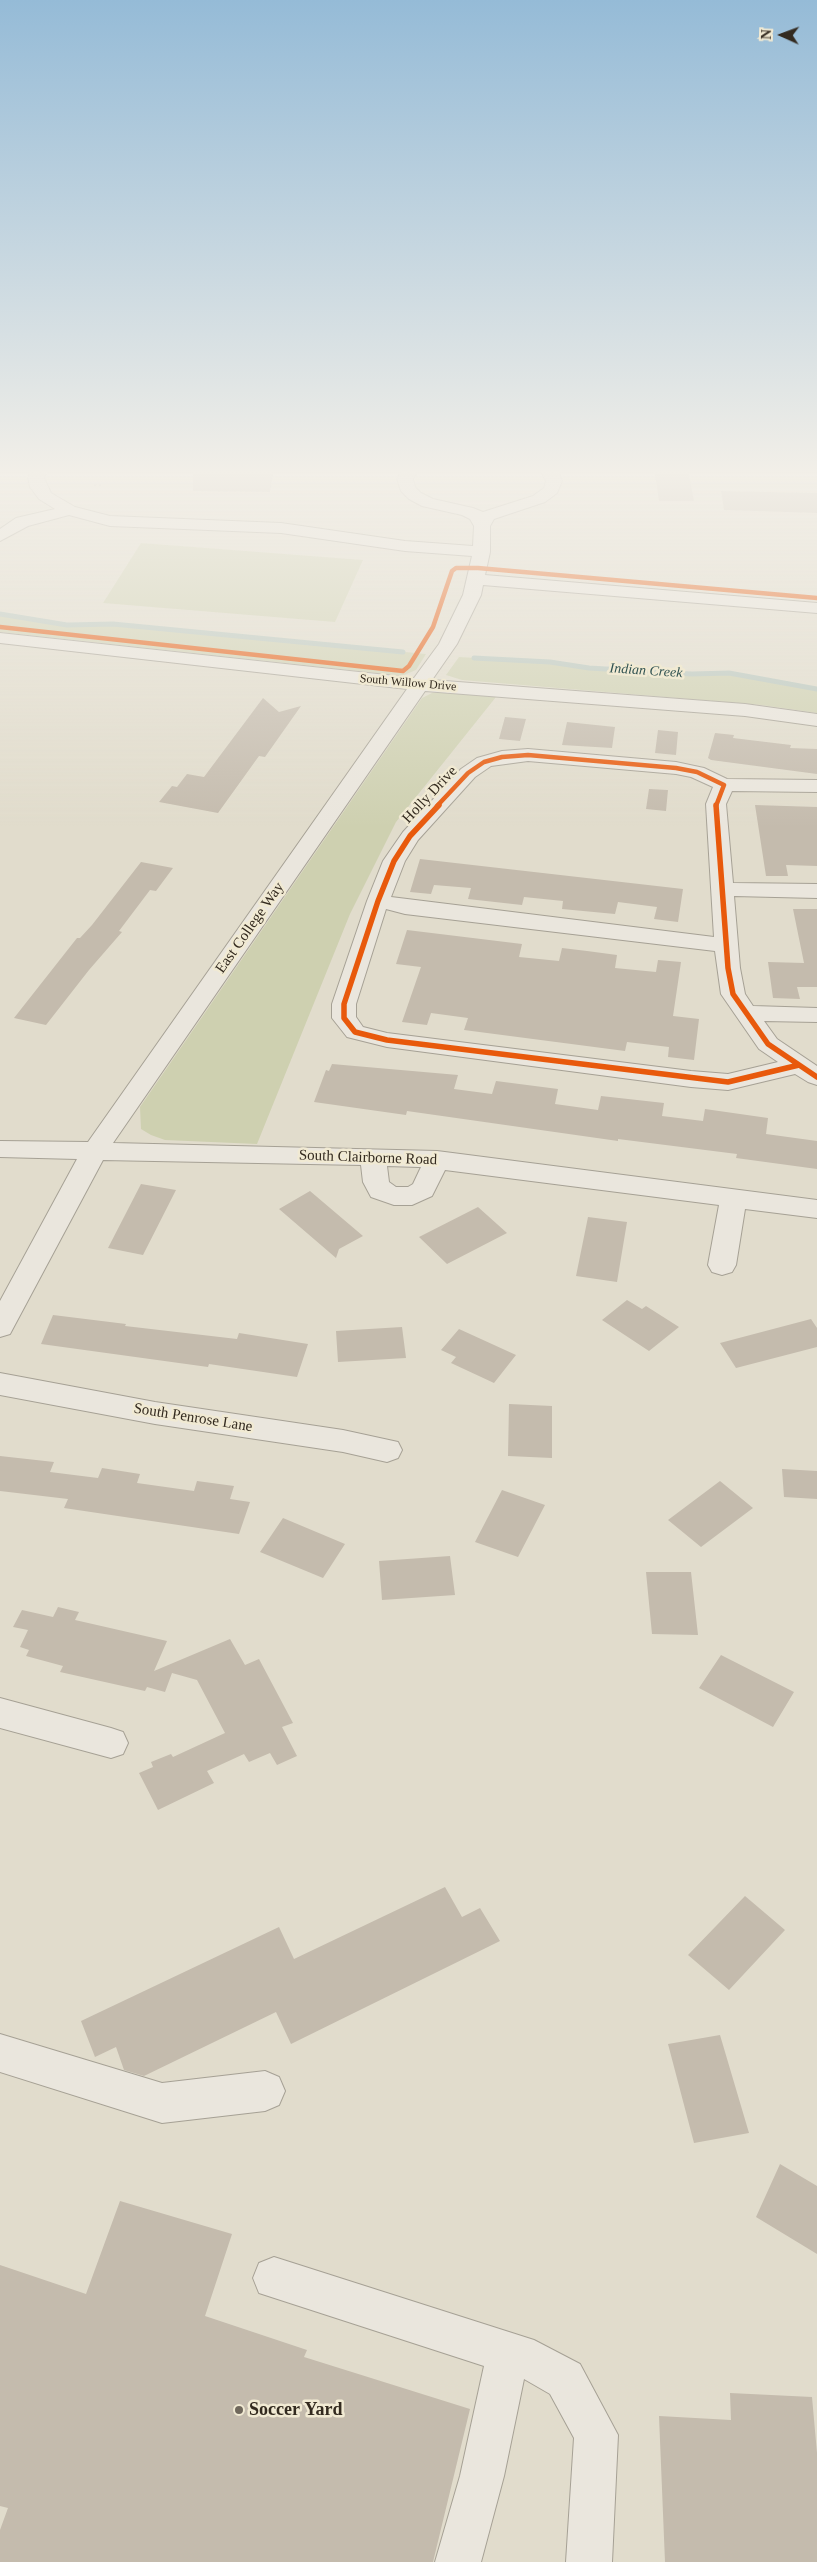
<!DOCTYPE html>
<html>
<head>
<meta charset="utf-8">
<style>
	body { margin:0 }
	#map { position:relative; width:817px; height:2562px; overflow:hidden; background:#e1dccc; font-family:"Times New Roman",serif }
	canvas { display:block }
	.north { position:absolute; left:757px; top:10px; width:50px; height:50px; -webkit-text-stroke:4px #f1ead3; paint-order:stroke; rotate:272deg; font-size:14px; font-weight:700; line-height:20px; text-align:center; color:#332a1f }
	.north::after { content:''; display:block; margin:auto; width:18px; height:22px; background:#332a1f; clip-path:polygon(50% 0,100% 100%,50% 72%,0 100%) }
</style>
</head>
<body>
<div id="map">
<canvas width="817" height="2562"></canvas>
<div class="north">N</div>
</div>
<script>
const ctx = document.querySelector('canvas').getContext('2d');
ctx.lineJoin = 'round';
function fillPath(path, color) { ctx.fillStyle = color; ctx.fill(path, 'evenodd'); }
const toPath = rows => new Path2D(rows.map(r => 'M' + r).join(''));
function trace(path, color, width, dash) { ctx.strokeStyle = color; ctx.lineWidth = width; ctx.lineCap = dash ? 'butt' : 'round'; ctx.setLineDash(dash || []); ctx.stroke(path); }
function drawText(font, color, halo, rows, align = 'center') {
  ctx.font = font + ' "Times New Roman",serif'; ctx.lineWidth = 5; ctx.setLineDash([]); ctx.textBaseline = 'middle'; ctx.strokeStyle = halo; ctx.fillStyle = color; for (const [text, x, y, turn = 0] of rows) {
    ctx.save(); ctx.translate(x, y); ctx.rotate((+turn || 0) * Math.PI / 180); ctx.textAlign = isNaN(turn) ? turn : align; if (halo) ctx.strokeText(text, 0, 0); ctx.fillText(text, 0, 0); ctx.restore();
  }
}
fillPath(toPath([
	[141,543,363,560,335,622,103,603],
	[0,614,67,625,113,624,426,654,416,670,404,675,395,675,0,632],
	[459,657,550,662,589,668,644,670,692,674,729,673,817,689,817,713,761,705,462,680,446,675],
	[442,692,496,697,396,822,350,914,257,1144,165,1140,151,1135,141,1129,140,1107,422,698,432,693]
]), '#ced0b0');
trace(toPath([
	[0,614,67,625,113,624,403,652],
	[474,658,550,662,589,668,692,674,729,673,817,689]
]), '#b8c6bd', 5);
fillPath(toPath([
	[193,469,274,469,270,492,193,491],
	[654,469,688,469,694,501,659,501],
	[721,491,817,493,817,513,724,510],
	[263,698,279,712,301,706,265,757,259,756,218,813,159,802,172,786,177,787,187,774,204,777],
	[505,717,526,719,520,741,499,739],
	[567,722,615,727,612,748,562,745],
	[658,730,678,732,676,755,655,753],
	[715,733,734,735,733,738,791,745,790,748,817,749,817,774,711,760,708,758],
	[649,789,668,790,666,811,646,809],
	[755,805,817,807,817,866,786,865,788,876,766,876],
	[420,859,683,889,678,922,654,919,657,907,618,902,615,914,562,909,563,901,524,897,522,905,468,899,471,888,434,885,431,894,410,892],
	[141,862,173,868,156,891,150,890,119,931,122,932,89,970,46,1025,14,1018,77,938,80,938,92,925],
	[793,909,817,909,817,987,797,987,800,999,773,998,768,962,804,963],
	[407,930,522,944,519,957,559,961,562,948,587,951,617,955,615,968,656,972,658,960,681,962,673,1016,699,1019,694,1060,668,1057,669,1047,627,1042,625,1051,464,1030,468,1018,431,1013,427,1025,402,1022,421,967,396,964],
	[332,1064,458,1075,454,1089,492,1094,496,1081,558,1089,555,1104,598,1110,601,1096,664,1103,662,1116,703,1121,705,1109,768,1118,766,1134,817,1141,817,1169,736,1158,737,1154,618,1139,618,1141,407,1111,406,1115,314,1102,326,1070,329,1071],
	[141,1184,176,1190,143,1255,108,1248],
	[310,1191,363,1236,339,1249,336,1258,279,1209],
	[478,1207,507,1233,447,1264,419,1237],
	[588,1217,627,1222,617,1282,576,1276],
	[627,1300,642,1309,646,1306,679,1327,649,1351,602,1320],
	[53,1315,126,1324,125,1326,237,1339,239,1333,308,1344,297,1377,209,1364,208,1367,41,1344],
	[811,1319,817,1328,817,1347,736,1368,720,1343],
	[402,1327,406,1358,338,1362,336,1331],
	[459,1329,516,1355,494,1383,451,1363,456,1357,441,1350],
	[509,1404,552,1406,552,1458,508,1456],
	[0,1456,54,1462,50,1472,98,1478,102,1468,140,1474,137,1483,194,1491,197,1481,234,1486,230,1499,250,1502,239,1534,64,1508,68,1499,0,1491],
	[782,1469,817,1471,817,1499,784,1497],
	[720,1481,753,1508,701,1547,668,1520],
	[502,1490,545,1505,518,1557,475,1542],
	[283,1518,345,1544,323,1578,260,1552],
	[450,1556,455,1595,382,1600,379,1561],
	[646,1572,691,1572,698,1635,652,1634],
	[58,1607,79,1612,75,1620,167,1641,154,1671,230,1639,245,1665,259,1659,293,1723,282,1727,297,1756,277,1765,270,1753,249,1762,244,1754,207,1771,214,1783,158,1810,139,1773,153,1767,151,1762,171,1754,173,1757,225,1733,197,1680,172,1673,165,1692,147,1687,145,1691,60,1672,63,1666,26,1656,29,1650,20,1647,28,1630,13,1627,22,1610,53,1617],
	[721,1655,794,1692,773,1727,699,1688],
	[445,1887,462,1917,480,1908,500,1941,291,2044,276,2012,144,2076,124,2070,116,2047,95,2057,81,2021,279,1927,294,1959],
	[745,1896,785,1930,729,1990,688,1955],
	[720,2035,749,2133,694,2143,668,2044],
	[780,2164,817,2186,817,2254,756,2217],
	[120,2201,232,2234,205,2316,307,2350,304,2357,470,2409,433,2562,0,2562,0,2530,8,2508,0,2506,0,2265,86,2294],
	[730,2393,812,2397,817,2453,817,2562,665,2562,659,2416,731,2420]
]), '#c4bbad');
const minor = toPath([
	[31,469,47,469,44,478,51,493,75,507,110,516,281,523,405,541,473,546,474,526,470,519,462,515,422,506,409,499,401,491,397,479,403,469,419,469,413,479,415,487,421,493,433,499,473,508,483,512,533,496,544,488,546,481,540,469,557,469,562,481,557,493,545,502,494,519,490,526,490,552,485,575,817,603,817,613,483,585,481,595,457,644,432,680,745,704,817,714,817,726,745,716,425,691,113,1143,437,1151,817,1200,817,1218,745,1209,736,1265,732,1272,722,1275,712,1272,708,1265,719,1205,445,1170,432,1196,412,1205,394,1205,371,1197,363,1182,361,1165,103,1160,10,1334,0,1337,0,1301,77,1159,0,1157,0,1141,88,1142,407,689,0,643,0,633,414,678,439,644,463,595,472,556,405,551,281,533,110,526,69,515,28,526,0,541,0,529,16,518,55,509,39,499,30,487,28,478,31,469],
	[387,1166,418,1167,421,1167,413,1184,408,1187,396,1187,389,1182,387,1166],
	[528,749,676,762,704,768,727,779,817,780,817,792,732,791,726,804,733,883,817,884,817,898,734,896,740,968,745,994,753,1006,817,1008,817,1022,764,1021,777,1039,817,1066,817,1085,808,1082,795,1074,728,1090,691,1087,387,1047,347,1037,332,1018,332,1004,367,901,383,861,403,832,461,769,477,758,502,751,528,749],
	[528,761,676,774,691,777,713,787,706,804,714,937,391,897,405,861,418,840,475,777,491,766,528,761],
	[386,909,405,914,715,951,721,994,759,1049,778,1062,728,1074,691,1071,387,1033,363,1027,356,1017,356,1004,386,909],
	[0,1373,155,1402,343,1430,398,1442,402,1450,398,1458,387,1462,343,1452,155,1424,0,1395,0,1373],
	[0,1698,111,1728,123,1732,128,1743,123,1754,111,1758,0,1728,0,1698],
	[0,2034,162,2083,265,2071,279,2077,285,2091,279,2105,265,2111,162,2123,0,2072,0,2034],
	[274,2257,534,2340,580,2364,618,2435,612,2562,566,2562,574,2438,550,2394,524,2379,504,2476,481,2562,435,2562,460,2476,484,2366,259,2293,253,2278,259,2263,274,2257]
]);
trace(minor, '#a6a195', 2);
trace(toPath([
	[94,485,101,485]
]), '#c2bdb4', 2, [2.5, 2]);
fillPath(minor, '#eae6dd');
trace(toPath([
	[0,627,403,671,409,666,433,627,452,571,456,568,478,568,817,598],
	[437,806,468,773,484,762,502,757,528,755,676,768,697,772,724,785,716,806]
]), '#e8590c', 4.5);
trace(toPath([
	[439,805,410,836,394,861,378,901,344,1004,344,1018,355,1032,387,1040,728,1082,799,1065],
	[716,805,728,968,733,994,768,1044,817,1077]
]), '#e8590c', 5.5);
const sky = ctx.createLinearGradient(0, 0, 0, 828);
sky.addColorStop(0, '#95bbd7');
sky.addColorStop(0.57, '#f2efe8');
sky.addColorStop(1, '#f2efe800');
ctx.fillStyle = sky;
ctx.fillRect(0, 0, 817, 828);
for (const [x, y, r, color] of [
	[239,2410,5,"#70685c"]
]) { const dot = new Path2D(); dot.arc(x, y, r, 0, 2 * Math.PI); ctx.fillStyle = color; ctx.fill(dot); trace(dot, '#f1ead3', 2); }
drawText('12px', '#332a1f', '#f1ead3', [
	["South Willow Drive",408,683,5]
]);
drawText('italic 14px', '#305251', '#f1ead3', [
	["Indian Creek",646,671,4]
]);
drawText('15px', '#332a1f', '#f1ead3', [
	["Holly Drive",430,795,-47],
	["East College Way",250,928,-55],
	["South Clairborne Road",368,1158,2],
	["South Penrose Lane",193,1418,9]
]);
drawText('bold 18px', '#332a1f', '#f1ead3', [
	["Soccer Yard",249,2410]
], 'left');
</script>
</body>
</html>
